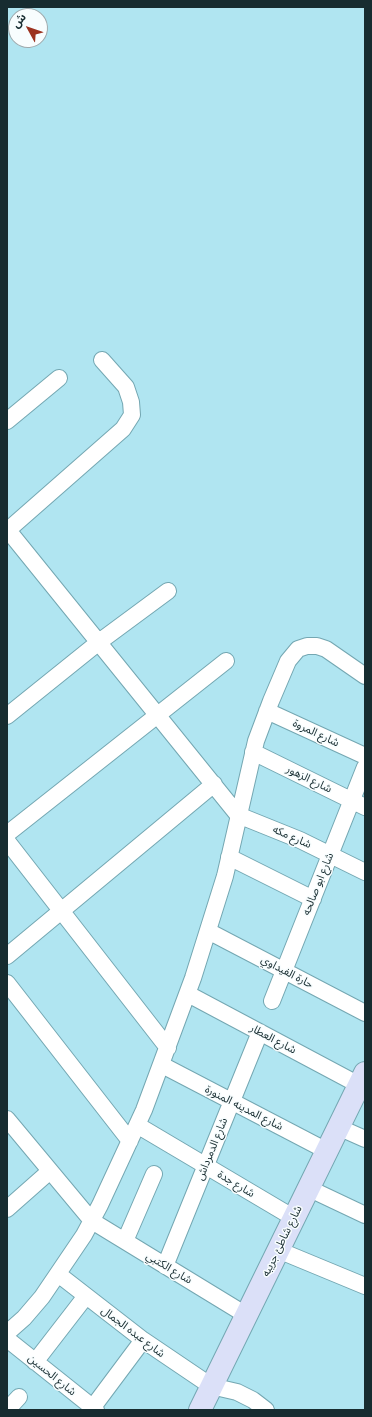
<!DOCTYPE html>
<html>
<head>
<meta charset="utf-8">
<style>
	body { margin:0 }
	#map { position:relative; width:372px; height:1417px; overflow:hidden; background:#b0e5f1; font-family:Raleway,"Noto Sans Arabic",sans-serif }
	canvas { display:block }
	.frame { position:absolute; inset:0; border:8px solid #172c30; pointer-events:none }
	.north { position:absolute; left:8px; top:8px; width:40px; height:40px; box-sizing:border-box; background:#f8fdfe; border:1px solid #9ea9ac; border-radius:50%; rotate:310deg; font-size:11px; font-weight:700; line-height:16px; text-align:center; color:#172c30 }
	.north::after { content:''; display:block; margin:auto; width:14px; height:18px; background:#9c321f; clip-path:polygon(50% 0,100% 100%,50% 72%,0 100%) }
</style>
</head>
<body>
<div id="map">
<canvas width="372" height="1417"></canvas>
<div class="frame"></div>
<div class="north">ش</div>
</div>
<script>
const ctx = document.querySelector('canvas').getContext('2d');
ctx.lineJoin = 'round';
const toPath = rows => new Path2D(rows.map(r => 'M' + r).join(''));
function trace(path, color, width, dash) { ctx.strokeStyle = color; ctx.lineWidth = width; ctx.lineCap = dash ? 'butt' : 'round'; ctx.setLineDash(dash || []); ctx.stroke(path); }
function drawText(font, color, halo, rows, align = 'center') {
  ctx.font = font + ' Raleway,"Noto Sans Arabic",sans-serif'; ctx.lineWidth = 3; ctx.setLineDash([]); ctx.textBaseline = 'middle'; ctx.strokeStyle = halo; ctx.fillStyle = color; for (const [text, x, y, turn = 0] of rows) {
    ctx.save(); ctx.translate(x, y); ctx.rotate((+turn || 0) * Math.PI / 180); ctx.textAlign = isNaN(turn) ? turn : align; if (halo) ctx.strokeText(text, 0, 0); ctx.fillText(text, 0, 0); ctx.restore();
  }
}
const street = toPath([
	[7,421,59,378],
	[7,529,238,815,300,840,365,872],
	[8,530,123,429,132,415,131,402,126,387,102,360],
	[267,711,365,756],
	[7,716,99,642,168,591],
	[253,752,365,807],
	[7,834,226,661],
	[7,841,168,1048],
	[229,857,313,899],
	[208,931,365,1013],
	[7,956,214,784],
	[7,983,130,1141],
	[188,994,359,1085],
	[272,1001,365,767],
	[162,1065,327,1151],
	[7,1119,92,1221,246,1315],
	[137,1125,294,1218],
	[338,1127,365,1139],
	[308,1188,365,1215],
	[7,1209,50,1171],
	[125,1241,154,1174],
	[278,1250,365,1286],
	[165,1266,260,1032],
	[58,1274,143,1340,211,1386,237,1392,253,1400,266,1410],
	[7,1333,24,1318,42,1297,84,1235,100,1205,144,1110,193,978,225,876,256,741,271,701,288,661,298,649,307,646,317,646,326,649,365,676],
	[7,1339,96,1410],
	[35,1362,86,1296],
	[93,1407,143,1340],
	[7,1410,19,1397]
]);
const secondary = toPath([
	[200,1410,365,1073]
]);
trace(street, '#74a7b2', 18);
trace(secondary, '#74a7b2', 24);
trace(street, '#fff', 16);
trace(secondary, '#dbe0f8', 22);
drawText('11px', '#172c30', '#f8fdfe', [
	["شارع المروة",316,733,25],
	["شارع الزهور",309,779,26],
	["شارع مكه",292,837,24],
	["شارع ابو صالحه",318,884,-68],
	["حارة الفيداوي",287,972,28],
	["شارع العطار",273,1039,28],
	["شارع المدينه المنورة",244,1108,27],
	["شارع الدمرداش",212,1149,-68],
	["شارع جدة",236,1184,31],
	["شارع شاطئ جريبه",282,1241,-64],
	["شارع الكتبي",169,1268,31],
	["شارع عبده الجمال",133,1332,37],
	["شارع الحسين",52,1375,39]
]);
</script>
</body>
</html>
